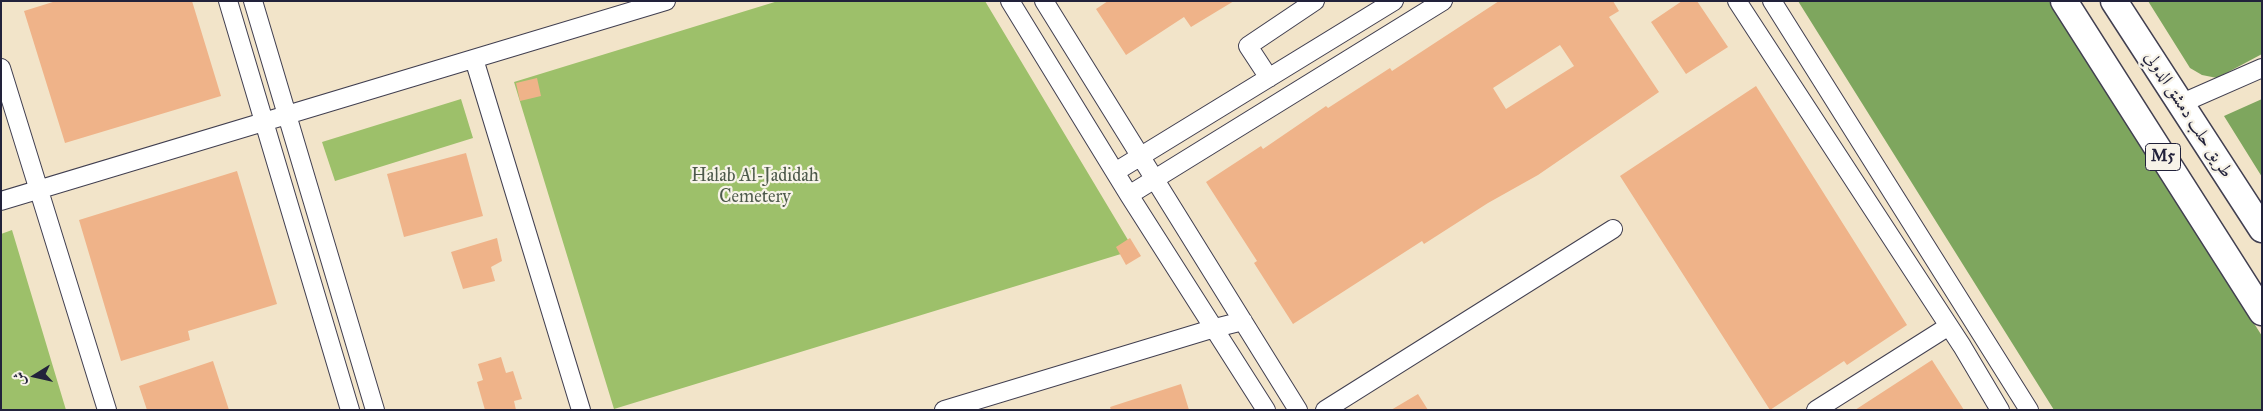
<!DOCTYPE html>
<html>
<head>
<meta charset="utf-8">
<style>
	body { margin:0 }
	#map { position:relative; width:2263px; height:411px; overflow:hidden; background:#f2e4c9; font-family:"IM FELL Great Primer",Amiri,serif }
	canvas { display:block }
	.frame { position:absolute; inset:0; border:2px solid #22223b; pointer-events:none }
	.north { position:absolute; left:10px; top:351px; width:50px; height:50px; -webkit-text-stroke:4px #f7f3e8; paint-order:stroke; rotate:260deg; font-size:14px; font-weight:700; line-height:20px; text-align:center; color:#22223b }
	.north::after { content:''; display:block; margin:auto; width:18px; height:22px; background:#22223b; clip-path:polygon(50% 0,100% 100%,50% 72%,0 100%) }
</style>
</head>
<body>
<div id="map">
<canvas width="2263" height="411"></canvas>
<div class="frame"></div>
<div class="north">ش</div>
</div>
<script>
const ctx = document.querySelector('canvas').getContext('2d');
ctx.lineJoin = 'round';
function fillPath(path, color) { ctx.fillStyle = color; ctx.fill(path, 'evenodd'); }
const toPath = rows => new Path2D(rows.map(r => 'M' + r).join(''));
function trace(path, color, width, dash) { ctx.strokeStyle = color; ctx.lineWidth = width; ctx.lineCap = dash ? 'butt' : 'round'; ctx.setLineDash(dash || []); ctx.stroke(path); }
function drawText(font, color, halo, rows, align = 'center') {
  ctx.font = font + ' "IM FELL Great Primer",Amiri,serif'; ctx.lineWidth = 4.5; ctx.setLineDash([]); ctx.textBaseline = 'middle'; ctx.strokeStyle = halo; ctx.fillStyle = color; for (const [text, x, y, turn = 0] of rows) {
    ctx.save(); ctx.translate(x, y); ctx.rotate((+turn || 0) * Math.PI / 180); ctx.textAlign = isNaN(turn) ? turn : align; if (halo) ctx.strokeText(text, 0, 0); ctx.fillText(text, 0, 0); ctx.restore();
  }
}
fillPath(toPath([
	[778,1,985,1,1134,250,614,409,514,82],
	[461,99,473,138,335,181,322,142],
	[12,230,66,410,1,410,1,234]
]), '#9dc06a');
fillPath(toPath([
	[1798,1,2051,1,2262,336,2262,410,2054,410],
	[2148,1,2262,1,2262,54,2217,78,2202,75,2190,68],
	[2262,99,2262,177,2224,116]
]), '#7ea65e');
fillPath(toPath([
	[56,1,192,1,221,96,65,143,24,11],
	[1108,1,1234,1,1191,27,1184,17,1126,55,1096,9],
	[1499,1,1613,1,1619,11,1609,17,1659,92,1538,175,1488,203,1424,244,1422,241,1293,324,1254,263,1257,261,1206,182,1261,146,1263,149,1326,106,1328,108,1390,68,1392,71],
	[1560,45,1574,66,1506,109,1493,88],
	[1682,1,1697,1,1728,47,1686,74,1651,22],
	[537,78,541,96,520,101,516,83],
	[1756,86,1907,325,1847,365,1844,361,1770,410,1620,176],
	[466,153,483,216,404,237,387,174],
	[237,171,277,304,188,331,190,340,121,361,79,220],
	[497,238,502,261,491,267,495,281,463,289,451,252],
	[1130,238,1141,256,1126,265,1116,247],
	[501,357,506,373,513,371,522,399,514,401,516,410,485,410,477,382,483,380,478,364],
	[1932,360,1964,410,1855,410],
	[213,361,229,410,147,410,139,386],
	[1181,384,1189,410,1111,410,1110,407],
	[1418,394,1428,410,1391,410]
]), '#efb389');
const minor = toPath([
	[228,1,350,410],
	[253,1,375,410],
	[1010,1,1129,195,1266,410],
	[1044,1,1298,410],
	[1737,1,1962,346,2000,410],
	[1772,1,2029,410],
	[474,59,581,410],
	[1,68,107,410],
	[1269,78,1248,46,1315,1],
	[2180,104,2262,68],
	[1115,172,1394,1],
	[1129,195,1443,1],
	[1,201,666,1],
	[944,410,1215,328,1243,321],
	[1325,410,1613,229],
	[1816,410,1949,326]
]);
const highway = toPath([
	[2064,1,2262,312],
	[2114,1,2262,229]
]);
trace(minor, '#413f50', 20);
trace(highway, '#413f50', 29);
trace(minor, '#fff', 18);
trace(highway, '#fff', 26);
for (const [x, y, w] of [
	[2163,157,35]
]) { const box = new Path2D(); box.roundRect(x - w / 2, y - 13.5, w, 27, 4); ctx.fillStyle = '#f7f3e8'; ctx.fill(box); trace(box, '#22223b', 1); }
drawText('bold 16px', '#22223b', null, [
	["M5",2163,157]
]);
drawText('18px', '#22223b', '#f7f3e8', [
	["طريق حلب دمشق الدولي",2188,115,57]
]);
drawText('18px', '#4d594b', '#f7f3e8', [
	["Halab Al-Jadidah",755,177],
	["Cemetery",755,198]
]);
</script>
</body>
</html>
